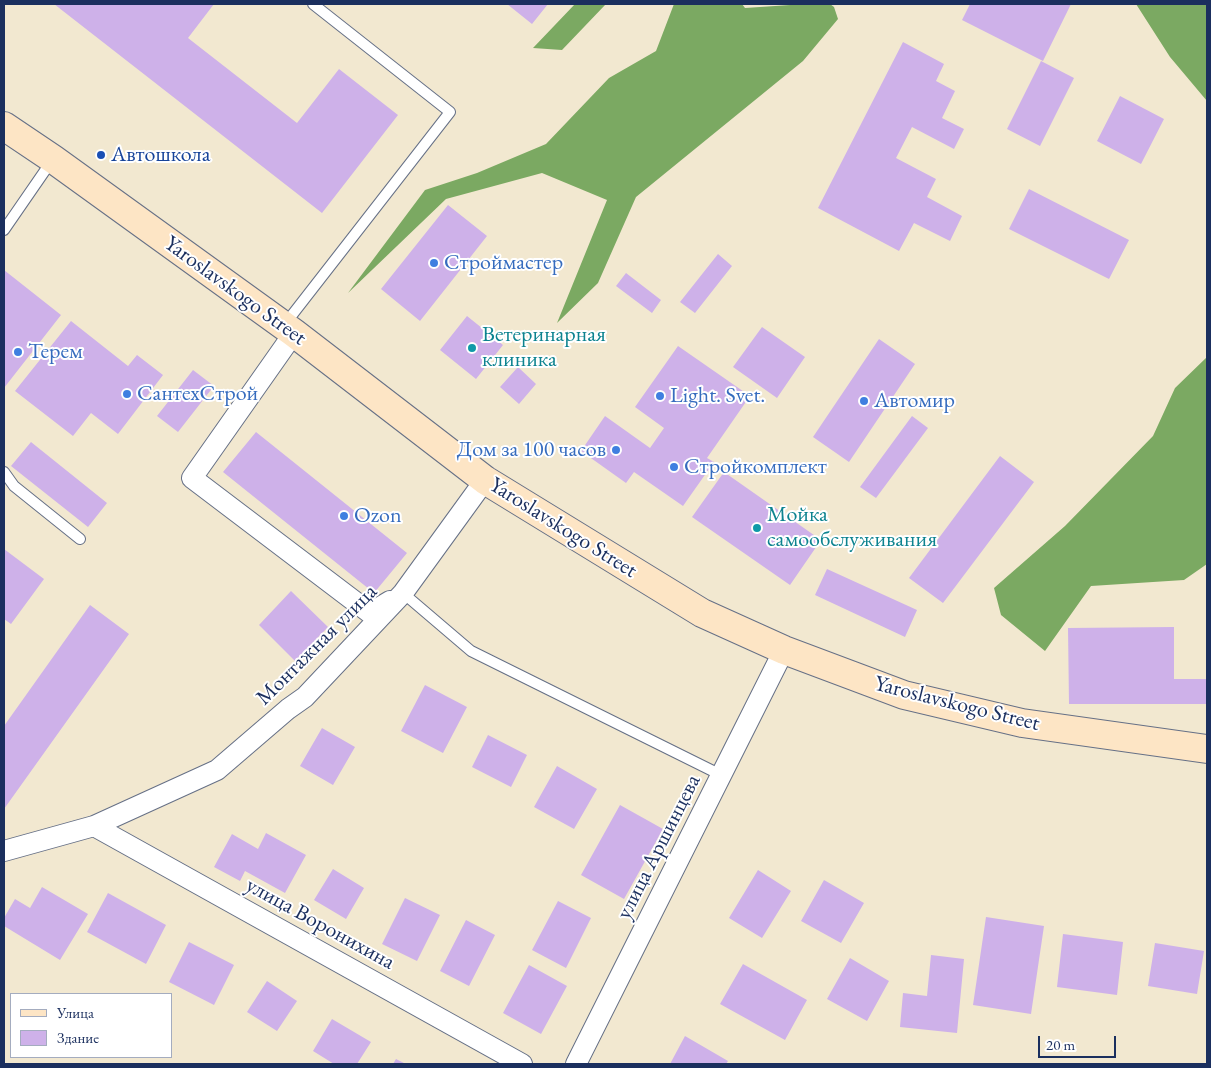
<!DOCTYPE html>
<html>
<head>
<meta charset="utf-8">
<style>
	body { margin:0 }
	#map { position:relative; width:1211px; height:1068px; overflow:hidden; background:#f2e8d0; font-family:"EB Garamond",serif }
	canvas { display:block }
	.frame { position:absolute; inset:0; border:5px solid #1b2f5e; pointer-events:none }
	.legend { position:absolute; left:10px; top:993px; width:162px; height:65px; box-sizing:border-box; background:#fff; border:1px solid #a4acbf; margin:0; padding:6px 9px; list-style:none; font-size:15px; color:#1b2f5e }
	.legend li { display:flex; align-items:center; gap:10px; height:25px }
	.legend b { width:25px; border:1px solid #a4acbf }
	.scale { position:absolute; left:1038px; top:1036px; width:78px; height:22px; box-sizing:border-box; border:2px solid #1b2f5e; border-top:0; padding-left:6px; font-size:15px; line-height:18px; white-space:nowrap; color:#1b2f5e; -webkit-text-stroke:4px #fff; paint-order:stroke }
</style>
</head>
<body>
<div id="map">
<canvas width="1211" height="1068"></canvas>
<div class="frame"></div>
<ul class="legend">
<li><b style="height:6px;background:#fde5c5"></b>Улица</li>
<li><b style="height:14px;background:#ceb1e9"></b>Здание</li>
</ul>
<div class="scale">20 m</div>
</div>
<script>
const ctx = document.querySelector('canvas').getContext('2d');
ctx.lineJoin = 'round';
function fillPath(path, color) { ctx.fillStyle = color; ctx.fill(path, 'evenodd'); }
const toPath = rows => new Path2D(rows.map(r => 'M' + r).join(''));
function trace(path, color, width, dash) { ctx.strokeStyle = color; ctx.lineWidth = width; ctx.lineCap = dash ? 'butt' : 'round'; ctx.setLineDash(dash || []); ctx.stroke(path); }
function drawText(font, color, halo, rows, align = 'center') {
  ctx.font = font + ' "EB Garamond",serif'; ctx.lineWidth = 4; ctx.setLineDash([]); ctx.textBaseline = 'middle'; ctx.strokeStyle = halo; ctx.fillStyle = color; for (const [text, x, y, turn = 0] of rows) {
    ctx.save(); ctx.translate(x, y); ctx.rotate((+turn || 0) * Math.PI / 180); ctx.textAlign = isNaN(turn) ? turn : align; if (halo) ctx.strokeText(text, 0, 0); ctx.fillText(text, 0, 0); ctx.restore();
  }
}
fillPath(toPath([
	[575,4,606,4,562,50,533,48],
	[674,4,742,4,745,8,805,4,830,4,834,7,838,19,803,61,636,197,598,283,557,323,607,200,542,173,446,199,348,293,425,190,477,173,546,144,609,78,656,51],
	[1136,4,1207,4,1207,101,1170,57],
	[1207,357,1207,564,1184,580,1091,586,1045,651,1001,615,994,588,1065,526,1153,436,1175,388]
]), '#7ba962');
fillPath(toPath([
	[54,4,214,4,188,38,297,123,339,69,398,115,322,213],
	[507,4,548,4,532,24],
	[970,4,1071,4,1043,61,962,20],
	[903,42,944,64,936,81,955,91,942,118,964,129,954,149,912,127,896,158,936,179,927,197,962,216,950,241,914,223,899,251,818,208],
	[1041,61,1074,78,1040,146,1007,129],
	[1120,96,1164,119,1141,164,1097,141],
	[1029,189,1129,240,1109,279,1009,229],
	[448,205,487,236,420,321,381,289],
	[718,254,732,266,695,313,680,302],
	[4,270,61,315,4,388],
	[626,273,661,300,652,313,616,286],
	[467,316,503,345,476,379,440,350],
	[71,321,128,366,137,355,163,375,118,434,91,413,73,436,15,391],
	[762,327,805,357,777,398,733,367],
	[879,339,915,364,849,462,813,437],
	[678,346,750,396,707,458,714,462,683,506,634,472,626,483,581,451,605,416,650,448,664,428,635,407],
	[518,367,536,384,519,404,500,387],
	[193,370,214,386,178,432,157,416],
	[912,416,928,428,876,498,860,487],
	[256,432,407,553,374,593,223,472],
	[31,442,107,503,88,527,11,466],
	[1000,456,1034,482,943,603,909,578],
	[724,472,821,540,790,585,692,517],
	[4,549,44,579,11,624,4,619],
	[827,569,917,610,905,637,815,595],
	[291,591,328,627,295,661,259,625],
	[90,605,129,634,4,809,4,726],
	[1174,627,1174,679,1207,679,1207,704,1069,704,1068,628],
	[425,685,467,707,443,753,401,731],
	[322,728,355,747,333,785,300,766],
	[488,735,527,755,511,787,472,767],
	[557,766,597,789,574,829,534,807],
	[620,805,663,829,624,899,581,875],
	[266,833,306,855,285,893,245,871,240,881,214,867,232,834,258,849],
	[333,869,364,888,346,919,314,900],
	[758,870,791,891,762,938,729,918],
	[824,880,864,903,841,943,801,921],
	[42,887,88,914,60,960,4,926,4,918,15,899,30,908],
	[108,893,166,925,146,964,87,932],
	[405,898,440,915,417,961,382,944],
	[558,901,591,918,566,968,532,950],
	[986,917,1044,926,1031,1014,973,1005],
	[466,920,495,935,469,986,440,971],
	[1063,934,1123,942,1117,995,1057,987],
	[189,942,234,965,214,1005,169,982],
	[1155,943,1204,951,1197,994,1148,986],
	[931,955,964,959,957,1033,900,1027,903,993,927,996],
	[850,958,889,981,867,1021,827,999],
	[743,964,807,1000,785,1040,720,1004],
	[529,965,567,986,541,1034,503,1013],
	[267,981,297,1001,277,1031,247,1012],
	[332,1019,371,1042,357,1064,334,1064,313,1051],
	[685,1036,728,1061,726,1064,670,1064],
	[396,1059,406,1064,393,1064]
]), '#ceb1e9');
const lane = toPath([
	[4,230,53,159],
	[285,324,450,112,313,4],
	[4,472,14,486,80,539],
	[403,593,471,651,721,775]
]);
const street = toPath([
	[294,333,192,478,370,613,390,601],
	[94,826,522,1064],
	[4,851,94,826,217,770,288,709,305,697,403,593,485,480],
	[576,1064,784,650]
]);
const secondary = toPath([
	[4,126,53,159,294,333,485,480,702,613,784,650,904,695,1022,723,1207,749]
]);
trace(lane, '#667086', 12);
trace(street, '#667086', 22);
trace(secondary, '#667086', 30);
trace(lane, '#fff', 10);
trace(street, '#fff', 20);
trace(secondary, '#fde5c5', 28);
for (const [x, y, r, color] of [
	[101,155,5,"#1a4fb4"],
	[434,263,5,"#3f7fe0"],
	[472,348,5,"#0f9aa8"],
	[18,352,5,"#3f7fe0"],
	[127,394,5,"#3f7fe0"],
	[660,396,5,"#3f7fe0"],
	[864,401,5,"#3f7fe0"],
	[616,450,5,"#3f7fe0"],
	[674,467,5,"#3f7fe0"],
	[344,516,5,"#3f7fe0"],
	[757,528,5,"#0f9aa8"]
]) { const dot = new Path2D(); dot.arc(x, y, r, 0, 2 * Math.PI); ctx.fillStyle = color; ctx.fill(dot); trace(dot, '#fff', 2); }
drawText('22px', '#164399', '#fff', [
	["Автошкола",111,155]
], 'left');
drawText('22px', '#366cbe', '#fff', [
	["Строймастер",444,263],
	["Терем",28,352],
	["СантехСтрой",137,394],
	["Light. Svet.",670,396],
	["Автомир",874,401],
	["Дом за 100 часов",606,450,"right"],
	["Стройкомплект",684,467],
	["Ozon",354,516]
], 'left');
drawText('22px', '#1b2f5e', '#fff', [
	["Yaroslavskogo Street",235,291,36],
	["Yaroslavskogo Street",563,528,32],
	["Монтажная улица",317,645,-45],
	["Yaroslavskogo Street",957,704,14],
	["улица Аршинцева",659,847,-63],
	["улица Воронихина",320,924,29]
]);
drawText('22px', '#0d838f', '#fff', [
	["Ветеринарная",482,335],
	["клиника",482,360],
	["Мойка",767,515],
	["самообслуживания",767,540]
], 'left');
</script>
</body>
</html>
